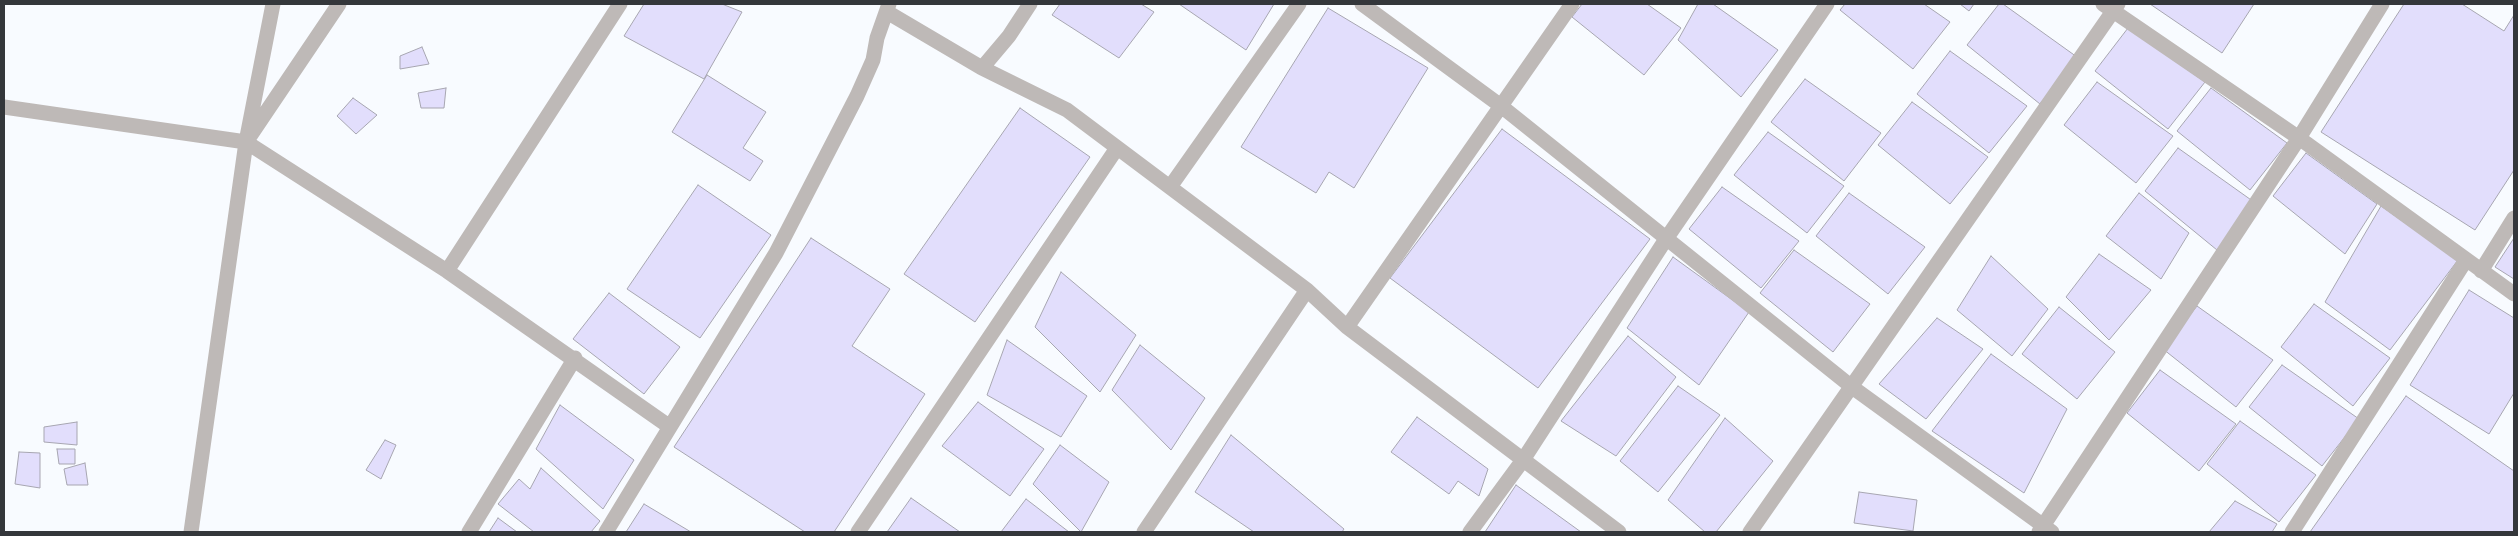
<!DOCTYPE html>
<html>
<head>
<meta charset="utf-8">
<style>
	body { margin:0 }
	#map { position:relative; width:2518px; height:536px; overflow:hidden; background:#f8fbff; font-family:"Titillium Web",sans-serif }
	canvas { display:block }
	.frame { position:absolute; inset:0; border:5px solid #34373b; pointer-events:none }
</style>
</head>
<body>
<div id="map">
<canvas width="2518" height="536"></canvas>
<div class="frame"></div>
</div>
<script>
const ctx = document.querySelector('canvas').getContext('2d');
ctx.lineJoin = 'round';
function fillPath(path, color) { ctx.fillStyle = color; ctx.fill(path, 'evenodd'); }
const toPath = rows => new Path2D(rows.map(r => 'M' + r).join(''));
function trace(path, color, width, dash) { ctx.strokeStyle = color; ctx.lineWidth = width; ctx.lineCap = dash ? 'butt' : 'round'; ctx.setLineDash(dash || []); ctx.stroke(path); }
const building = toPath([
	[644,4,722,4,742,12,704,79,624,36,644,4],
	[1060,4,1141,4,1154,12,1119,58,1052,15,1060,4],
	[1179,4,1274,4,1246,50,1179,4],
	[1582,4,1647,4,1681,28,1644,75,1572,17,1582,4],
	[1698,4,1713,4,1778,50,1741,97,1678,40,1698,4],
	[1845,4,1924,4,1950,22,1913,69,1840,10,1845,4],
	[1960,4,1974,4,1969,11,1960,4],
	[1999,4,2003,4,2077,57,2040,104,1967,45,1999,4],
	[2150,4,2254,4,2222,53,2150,4],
	[2404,4,2462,4,2504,31,2514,15,2514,170,2475,230,2321,132,2404,4],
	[1328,8,1428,68,1354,188,1329,172,1316,193,1241,147,1328,8],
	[2128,28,2205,82,2168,129,2095,71,2128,28],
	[422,47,429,64,400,69,400,56,422,47],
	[1950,51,2027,106,1989,153,1917,94,1950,51],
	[707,75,766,112,743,148,763,161,750,181,672,132,707,75],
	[1805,79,1881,133,1844,181,1771,122,1805,79],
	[2097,82,2173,136,2136,183,2064,125,2097,82],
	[446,88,444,108,421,108,418,93,446,88],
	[2211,88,2287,143,2250,190,2177,131,2211,88],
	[353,98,377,115,356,134,337,116,353,98],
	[1912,102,1988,157,1950,204,1878,145,1912,102],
	[1020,108,1090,157,975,322,904,274,1020,108],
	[1502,129,1650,239,1538,388,1390,278,1502,129],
	[1768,132,1844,186,1807,233,1734,175,1768,132],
	[2178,148,2254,202,2217,250,2145,191,2178,148],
	[2306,153,2377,204,2345,254,2273,196,2306,153],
	[698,185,771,235,700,338,627,289,698,185],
	[1722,187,1799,241,1761,288,1689,229,1722,187],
	[1849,193,1925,247,1888,294,1816,236,1849,193],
	[2139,193,2189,233,2161,279,2106,236,2139,193],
	[2381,206,2458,260,2390,350,2325,302,2381,206],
	[811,238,890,289,852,346,925,394,834,532,805,532,674,447,811,238],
	[2514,238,2514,279,2495,267,2514,238],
	[1794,250,1870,304,1833,352,1760,293,1794,250],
	[2099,254,2151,290,2109,340,2066,297,2099,254],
	[1991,256,2048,309,2012,356,1957,310,1991,256],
	[1673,257,1749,312,1699,385,1627,328,1673,257],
	[1061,272,1136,335,1100,392,1035,327,1061,272],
	[2469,290,2514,318,2514,393,2489,434,2410,385,2469,290],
	[609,293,680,347,644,394,573,339,609,293],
	[2314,304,2390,358,2353,406,2281,347,2314,304],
	[2197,306,2273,360,2236,407,2163,349,2197,306],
	[2059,307,2115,352,2077,399,2022,354,2059,307],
	[1937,318,1983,349,1926,419,1879,384,1937,318],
	[1628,336,1676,377,1616,456,1561,421,1628,336],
	[1007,340,1087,396,1061,437,987,395,1007,340],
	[1140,345,1205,398,1171,450,1112,390,1140,345],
	[1991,354,2067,409,2024,493,1932,431,1991,354],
	[2282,365,2359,419,2322,466,2249,407,2282,365],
	[2160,370,2236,424,2199,471,2127,413,2160,370],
	[1678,386,1720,415,1658,492,1620,461,1678,386],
	[2406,396,2514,471,2514,532,2310,532,2406,396],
	[978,402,1044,449,1010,496,942,446,978,402],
	[560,405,634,460,603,509,536,449,560,405],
	[1417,417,1488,469,1479,496,1458,481,1449,494,1391,452,1417,417],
	[1725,418,1773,461,1716,532,1705,532,1668,500,1725,418],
	[2240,421,2316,475,2279,522,2207,464,2240,421],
	[77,422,77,445,44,442,44,427,77,422],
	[1231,435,1344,529,1342,532,1254,532,1195,492,1231,435],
	[385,440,396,445,381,479,366,470,385,440],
	[1060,445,1109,482,1081,532,1033,484,1060,445],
	[57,449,75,449,75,464,59,464,57,449],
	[19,452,40,453,40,488,15,484,19,452],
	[85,463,88,485,67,485,64,469,85,463],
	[541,468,600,521,591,532,534,532,498,504,519,479,530,489,541,468],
	[1516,485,1581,532,1485,532,1516,485],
	[1859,492,1917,500,1913,531,1854,523,1859,492],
	[911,498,960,532,887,532,911,498],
	[1026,499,1069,532,1001,532,1026,499],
	[2235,501,2277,524,2272,532,2209,532,2235,501],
	[644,504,691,532,626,532,644,504],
	[498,518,517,532,489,532,498,518]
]);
fillPath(building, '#e2defc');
trace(building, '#a7a6b1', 1);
trace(toPath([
	[1030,4,1009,36,982,68,1067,110,1307,290,1347,327,1619,532],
	[1362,4,1501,106,1852,387,2052,532],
	[2103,4,2299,138,2514,294],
	[887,12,982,68],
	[4,107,246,142,339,4],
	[246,142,447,271,670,427],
	[1170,187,1299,4],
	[447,271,620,4],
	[2481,271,2514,218],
	[1347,327,1572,4],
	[191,532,246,142,273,4],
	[469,532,575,358],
	[606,532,776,253,857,96,873,60,877,38,889,4],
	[858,532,1117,148],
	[1144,532,1307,290],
	[1470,532,1523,460,1666,239,1827,4],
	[1750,532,2118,4],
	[2039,532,2299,138,2382,4],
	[2292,532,2466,260]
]), '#beb9b7', 15);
</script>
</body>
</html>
